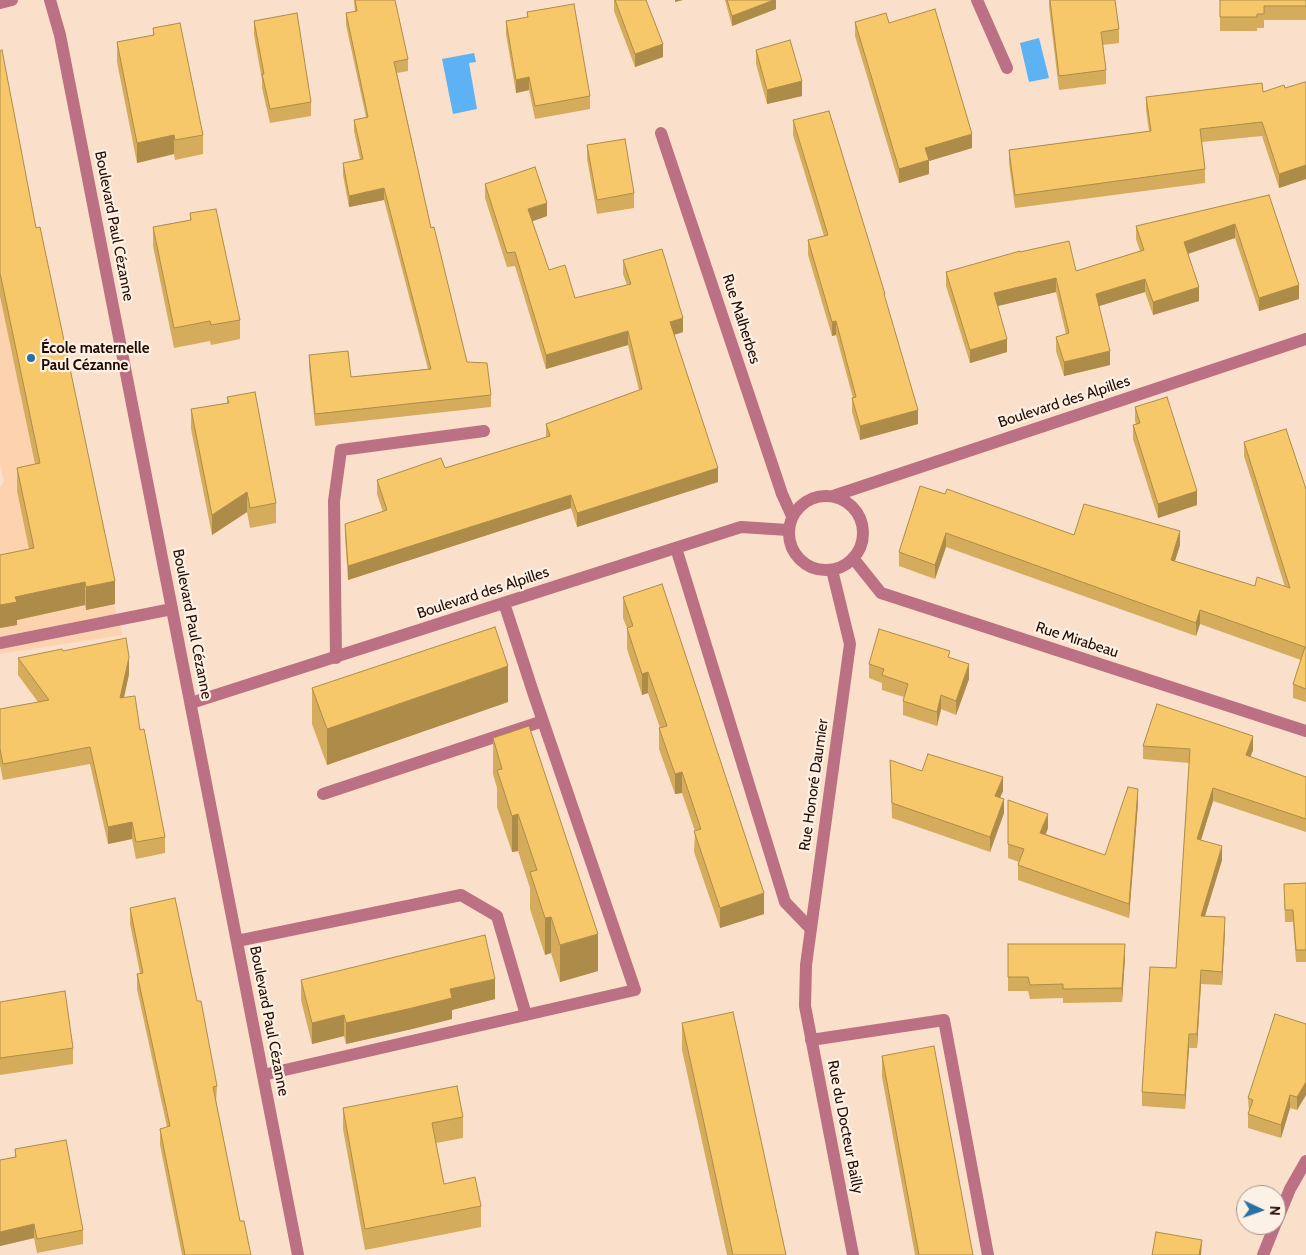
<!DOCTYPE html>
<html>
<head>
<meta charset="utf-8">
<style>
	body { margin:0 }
	#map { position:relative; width:1306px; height:1255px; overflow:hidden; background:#fae0ca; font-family:Cabin,sans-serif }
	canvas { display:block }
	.north { position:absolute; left:1236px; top:1185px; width:50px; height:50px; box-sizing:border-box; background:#fdf0e5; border:1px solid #a59589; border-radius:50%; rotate:93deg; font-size:14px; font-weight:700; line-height:20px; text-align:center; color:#220c00 }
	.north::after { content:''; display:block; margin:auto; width:18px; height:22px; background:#2671a5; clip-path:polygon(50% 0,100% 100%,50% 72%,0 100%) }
</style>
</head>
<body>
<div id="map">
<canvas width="1306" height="1255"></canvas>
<div class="north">N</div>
</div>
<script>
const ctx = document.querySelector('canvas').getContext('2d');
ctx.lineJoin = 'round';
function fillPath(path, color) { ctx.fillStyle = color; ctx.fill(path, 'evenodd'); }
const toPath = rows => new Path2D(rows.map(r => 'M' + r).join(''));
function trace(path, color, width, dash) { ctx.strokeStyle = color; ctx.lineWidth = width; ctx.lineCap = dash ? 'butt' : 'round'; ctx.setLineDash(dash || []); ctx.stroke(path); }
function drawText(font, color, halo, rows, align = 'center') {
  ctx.font = font + ' Cabin,sans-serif'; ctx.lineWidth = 4.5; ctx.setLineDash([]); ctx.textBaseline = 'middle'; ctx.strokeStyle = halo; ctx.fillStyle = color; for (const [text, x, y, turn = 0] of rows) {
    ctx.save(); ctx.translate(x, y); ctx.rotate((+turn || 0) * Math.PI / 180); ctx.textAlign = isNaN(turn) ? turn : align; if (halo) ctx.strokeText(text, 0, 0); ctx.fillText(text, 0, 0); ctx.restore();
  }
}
fillPath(toPath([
	[0,227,123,635,0,654,0,487,4,482,0,465]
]), '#fdd3af');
fillPath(toPath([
	[1039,38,1049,78,1029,82,1020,43],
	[474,53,476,62,469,63,477,109,453,114,442,59]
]), '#5cb2f2');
trace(toPath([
	[0,643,172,609],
	[336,658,334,501,341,450,484,431]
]), '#bb7084', 12);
trace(toPath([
	[50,0,60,35,298,1255],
	[977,0,1007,68],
	[0,3,12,0],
	[661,133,782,494,792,516],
	'789 533a37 37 0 1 1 74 0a37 37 0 1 1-74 0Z',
	[833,496,1306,339],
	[676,548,785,902,811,929],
	[853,558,881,593,1306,731],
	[832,570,850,644,806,965,805,1006,853,1255],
	[191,703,741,527,788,530],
	[323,794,543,721],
	[237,941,461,895,497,916,526,1015],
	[811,1040,944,1020,988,1255],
	[263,1075,635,990,534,695,504,603],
	[1276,1223,1290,1189,1306,1161],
	[1263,1255,1275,1225]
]), '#bb7084', 12);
fillPath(toPath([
	[354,0,355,0,408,59,408,71,397,73,431,228,467,362,491,395,491,407,315,426,309,367,309,355,351,377,428,369,384,200,349,207,343,175,343,163,360,159,354,131,354,120,366,117,346,25,346,13,355,12],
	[614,0,646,0,663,57,635,67,614,11],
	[725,0,776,0,776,9,732,26],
	[1049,0,1115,0,1119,29,1119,43,1103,45,1106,70,1106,84,1059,90,1049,7],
	[1220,0,1306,0,1306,20,1264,20,1264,28,1257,28,1257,31,1220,31],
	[527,12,590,96,590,109,535,119,529,90,516,93,506,34,506,21,527,18],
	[254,21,311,102,311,116,270,123,262,88,262,80,254,35],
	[855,22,889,23,972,148,929,161,929,174,899,183,855,36],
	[153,28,203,135,203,154,175,160,174,154,137,163,117,62,117,42,153,35],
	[756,50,802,96,767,104,756,64],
	[0,51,36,228,115,604,86,610,85,605,17,620,17,625,0,628,29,549,17,491,17,468,35,464,0,296],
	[1306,84,1306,179,1279,188,1262,136,1202,142,1205,169,1205,183,1015,208,1009,163,1009,150,1149,131,1146,110,1146,97,1263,92],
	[793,120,885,298,918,424,860,440,852,412,852,398,853,398,836,335,832,336,808,255,808,240,824,236,793,135],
	[587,145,634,193,634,208,597,214,587,159],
	[485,184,547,216,532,221,549,270,575,298,627,285,623,274,623,260,683,332,674,335,718,482,577,527,571,508,348,580,345,537,345,524,383,512,377,494,377,480,445,468,546,437,546,424,639,390,628,345,546,369,515,266,507,267,485,198],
	[1269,195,1299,299,1259,311,1235,238,1188,254,1199,301,1153,315,1145,292,1099,306,1110,365,1064,376,1056,351,1056,337,1066,334,1056,292,997,306,1007,352,970,363,946,286,946,272,1020,252,1076,271,1140,251,1136,239,1136,226],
	[190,213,240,320,240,339,211,345,210,341,174,348,153,246,153,227,190,220],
	[227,397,276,503,276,523,250,528,247,512,212,535,191,429,191,409,227,403],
	[1135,407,1197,505,1158,518,1133,439,1133,425,1136,424,1135,421],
	[1244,442,1306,489,1306,702,1293,698,1293,684,1301,660,1200,624,1196,636,946,547,935,579,899,566,899,552,920,486,1074,535,1180,545,1175,561,1255,586,1285,587,1244,456],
	[623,597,764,914,720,928,694,852,695,831,682,793,675,794,659,749,659,728,660,728,648,693,642,695,627,649,627,628,623,618],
	[63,651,129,674,124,698,140,730,165,837,165,853,136,859,132,839,108,844,90,764,3,780,0,765,0,709,38,702,18,675,18,658],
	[950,658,969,679,956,715,941,709,937,726,903,715,903,701,904,697,882,690,882,683,869,678,869,664],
	[312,688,508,702,327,765,312,724],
	[493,738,598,971,560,982,551,953,545,955,530,909,530,888,518,851,512,852,497,807,497,788,493,774],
	[1143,746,1253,750,1250,757,1306,777,1306,832,1213,801,1201,840,1222,860,1205,916,1225,931,1222,985,1201,984,1197,1048,1189,1048,1185,1109,1142,1106,1142,1092,1176,968,1189,763,1143,759],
	[890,760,922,771,1003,791,1000,797,1004,813,990,852,892,818],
	[1008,800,1048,828,1046,834,1105,855,1138,803,1129,918,1018,880,1018,865,1019,862,1008,858],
	[1306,883,1306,962,1296,962,1293,922,1285,922,1284,884],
	[130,908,197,1001,217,1086,216,1102,240,1221,251,1255,182,1255,160,1145,160,1129,167,1127,137,989,137,974,140,973,130,924],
	[1008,944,1125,958,1122,1002,1063,1003,1063,998,1030,999,1028,991,1008,991],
	[301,980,495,999,452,1010,452,1019,412,1029,346,1044,344,1036,312,1044,301,1000],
	[0,1002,73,1048,73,1064,0,1075],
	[682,1023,786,1255,727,1255,682,1050],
	[1306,1024,1306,1095,1297,1110,1290,1108,1281,1138,1248,1128,1248,1114,1249,1112,1248,1098],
	[882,1056,973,1255,915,1255,882,1077],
	[343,1108,463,1117,463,1138,436,1143,444,1184,481,1206,481,1227,365,1250,343,1129],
	[15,1149,83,1230,83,1244,37,1253,34,1238,0,1246,0,1160,15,1157]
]), '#d4ac5b');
fillPath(toPath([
	[675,0,683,0,675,2],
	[774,0,776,0,776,9,732,26,732,16],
	[663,44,663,57,635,67,635,54],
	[529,77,529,90,516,93,516,80],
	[802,81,802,96,767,104,767,90],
	[972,134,972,148,929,161,929,174,899,183,899,169,925,148],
	[174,135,174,154,137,163,137,143],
	[1306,165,1306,179,1279,188,1279,174],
	[384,188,384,200,349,207,349,196],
	[547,203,547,216,528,223,528,209],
	[1235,224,1235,238,1184,255,1184,242],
	[1056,278,1056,292,994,307,994,293],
	[1145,279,1145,292,1096,307,1096,294],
	[1299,285,1299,299,1259,311,1259,298],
	[1199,287,1199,301,1153,315,1153,302],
	[683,318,683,332,670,336,670,322],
	[836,321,836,335,832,336,832,322],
	[628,331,628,345,546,369,546,355],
	[1007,339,1007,352,970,363,970,350],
	[1110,351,1110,365,1064,376,1064,362],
	[918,410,918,424,860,440,860,426],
	[718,468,718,482,577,527,577,513],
	[1197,491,1197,505,1158,518,1158,504],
	[247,492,247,512,212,535,212,515],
	[571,495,571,508,348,580,348,566],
	[1180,531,1180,545,1171,573,1171,560],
	[946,533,946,547,935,579,935,565],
	[115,581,115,604,86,610,86,587],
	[85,582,85,605,17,620,17,625,0,628,0,605,15,597],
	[1200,610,1200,624,1196,636,1196,623],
	[129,657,129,674,120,715,120,698],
	[969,664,969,679,956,715,956,701],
	[508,666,508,702,327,765,327,729],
	[648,672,648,693,642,695,642,674],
	[941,695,941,709,937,726,937,712],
	[1253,736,1253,750,1246,769,1246,755],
	[682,772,682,793,675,794,675,774],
	[1003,777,1003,791,995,810,995,796],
	[1213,788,1213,801,1197,853,1197,839],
	[1138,789,1138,803,1129,918,1129,904],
	[1004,799,1004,813,990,852,990,837],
	[518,814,518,851,512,852,512,816],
	[1048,814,1048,828,1040,847,1040,833],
	[132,822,132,839,108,844,108,827],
	[1222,846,1222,860,1201,929,1201,916],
	[764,893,764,914,720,928,720,908],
	[551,917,551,953,545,955,545,918],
	[1225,917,1225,931,1222,985,1222,972],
	[598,934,598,971,560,982,560,945],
	[1125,944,1125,958,1122,1002,1122,988],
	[1201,970,1201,984,1197,1048,1197,1034],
	[495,979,495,999,452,1010,452,1019,412,1029,346,1044,346,1023,450,989],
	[344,1015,344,1036,312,1044,312,1023],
	[1189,1034,1189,1048,1185,1109,1185,1095],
	[1306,1082,1306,1095,1297,1110,1297,1097],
	[1290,1095,1290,1108,1281,1138,1281,1125],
	[34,1224,34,1238,0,1246,0,1232],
	[1202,1240,1201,1255,1199,1255]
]), '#ad8c4a');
const building = toPath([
	[355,0,395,0,408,59,394,62,431,228,434,227,467,362,487,363,491,395,315,414,309,355,348,351,351,377,431,369,384,188,349,196,343,163,363,159,354,120,368,117,346,13,357,11,355,0],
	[615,0,646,0,663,44,635,54,615,0],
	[727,0,774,0,732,16,727,0],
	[1050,0,1115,0,1119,29,1101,32,1106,70,1059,76,1050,0],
	[1220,0,1306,0,1306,6,1264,6,1264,14,1257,14,1257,17,1220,17,1220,0],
	[574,4,590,96,535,106,529,77,516,80,506,21,528,17,527,12,574,4],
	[935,9,972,134,925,148,929,160,899,169,855,22,886,13,889,23,935,9],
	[297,13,311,102,270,109,262,74,264,74,254,21,297,13],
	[180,23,203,135,175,140,174,135,137,143,117,42,154,35,153,28,180,23],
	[790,40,802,81,767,90,756,50,790,40],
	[2,50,36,228,40,227,115,581,86,587,85,582,15,597,17,602,0,605,0,555,34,548,17,468,40,463,0,273,0,51,2,50],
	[1305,82,1306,84,1306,165,1279,174,1262,122,1200,129,1205,169,1015,195,1009,150,1151,131,1146,97,1262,83,1263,92,1284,85,1285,88,1305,82],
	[829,111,885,294,884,294,918,410,860,426,852,398,856,397,836,321,832,322,808,240,828,235,793,120,829,111],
	[625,139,634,193,597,200,587,145,625,139],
	[535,167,547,203,528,209,549,270,565,265,575,298,631,284,623,260,662,249,683,318,670,322,718,468,577,513,571,495,348,566,345,524,387,510,377,480,441,458,445,468,550,436,546,424,642,389,628,331,546,355,515,252,507,253,485,184,535,167],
	[1269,195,1299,285,1259,298,1235,224,1184,242,1199,287,1153,302,1145,279,1096,294,1110,351,1064,362,1056,337,1069,333,1056,278,994,293,1007,339,970,350,946,272,1020,251,1020,252,1069,241,1076,271,1144,250,1136,226,1269,195],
	[216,209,240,320,211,325,210,321,174,328,153,227,191,220,190,213,216,209],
	[255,392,276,503,250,508,247,492,212,515,191,409,229,403,227,397,255,392],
	[1167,397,1197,491,1158,504,1133,425,1140,423,1135,407,1167,397],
	[1286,429,1306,489,1306,689,1293,684,1305,647,1200,610,1196,623,946,533,935,565,899,552,920,486,945,494,947,489,1074,535,1084,504,1131,517,1180,531,1171,560,1255,586,1257,577,1290,588,1244,442,1286,429],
	[662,584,764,893,720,908,694,831,701,829,682,772,675,774,659,728,667,726,648,672,642,674,627,628,633,626,623,597,662,584],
	[495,627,508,666,327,729,312,688,495,627],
	[879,629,950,651,948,657,969,664,956,701,941,695,937,712,903,701,908,684,882,675,884,669,869,664,879,629],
	[126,638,129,657,120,698,135,696,140,730,144,729,165,837,136,842,132,822,108,827,90,747,3,764,0,749,0,709,49,700,18,658,62,649,63,651,126,638],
	[1157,704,1253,736,1246,755,1306,777,1306,819,1213,788,1197,839,1222,846,1201,916,1225,917,1222,972,1201,970,1197,1034,1189,1034,1185,1095,1142,1092,1150,967,1176,968,1190,749,1143,746,1157,704],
	[529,726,598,934,560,945,551,917,545,918,530,872,537,870,518,814,512,816,497,770,502,769,493,738,529,726],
	[928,754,1003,777,995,796,1004,799,990,837,892,803,890,760,922,771,928,754],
	[1128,787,1138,789,1129,904,1018,865,1024,849,1008,844,1008,800,1048,814,1040,833,1105,855,1128,787],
	[1306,883,1306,950,1296,950,1293,910,1285,910,1284,884,1306,883],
	[175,898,197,1001,201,1001,217,1086,213,1087,240,1221,244,1221,251,1255,185,1255,160,1129,170,1126,137,974,143,973,130,908,175,898],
	[485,935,495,979,450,989,452,998,412,1008,346,1023,344,1015,312,1023,301,980,485,935],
	[1008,944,1125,944,1122,988,1063,989,1063,984,1030,985,1028,977,1008,977,1008,944],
	[65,991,73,1048,0,1058,0,1002,65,991],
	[733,1012,786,1255,733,1255,682,1023,733,1012],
	[1275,1014,1306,1024,1306,1082,1297,1097,1290,1095,1281,1125,1248,1114,1253,1100,1248,1098,1275,1014],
	[934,1046,973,1255,919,1255,882,1056,934,1046],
	[457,1086,463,1117,432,1123,444,1184,475,1177,481,1206,365,1229,343,1108,457,1086],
	[66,1140,83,1230,37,1239,34,1224,0,1232,0,1160,16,1157,15,1149,66,1140],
	[1156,1232,1202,1240,1199,1255,1152,1255,1156,1232]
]);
fillPath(building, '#f7c86a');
trace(building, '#ad8c4a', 1);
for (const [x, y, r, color] of [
	[31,358,5,"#2671a5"]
]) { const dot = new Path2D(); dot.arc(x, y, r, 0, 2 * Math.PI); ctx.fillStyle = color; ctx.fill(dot); trace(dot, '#fdf0e5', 2); }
drawText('15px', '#220c00', '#fdf0e5', [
	["Boulevard Paul Cézanne",114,226,79],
	["Rue Malherbes",741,319,72],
	["Boulevard des Alpilles",1064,402,-18],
	["Boulevard des Alpilles",483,593,-18],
	["Boulevard Paul Cézanne",192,624,79],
	["Rue Mirabeau",1077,640,18],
	["Rue Honoré Daumier",814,785,-82],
	["Boulevard Paul Cézanne",269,1021,79],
	["Rue du Docteur Bailly",845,1127,79]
]);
drawText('bold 15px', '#220c00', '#fdf0e5', [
	["École maternelle",41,349],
	["Paul Cézanne",41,366]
], 'left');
</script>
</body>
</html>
